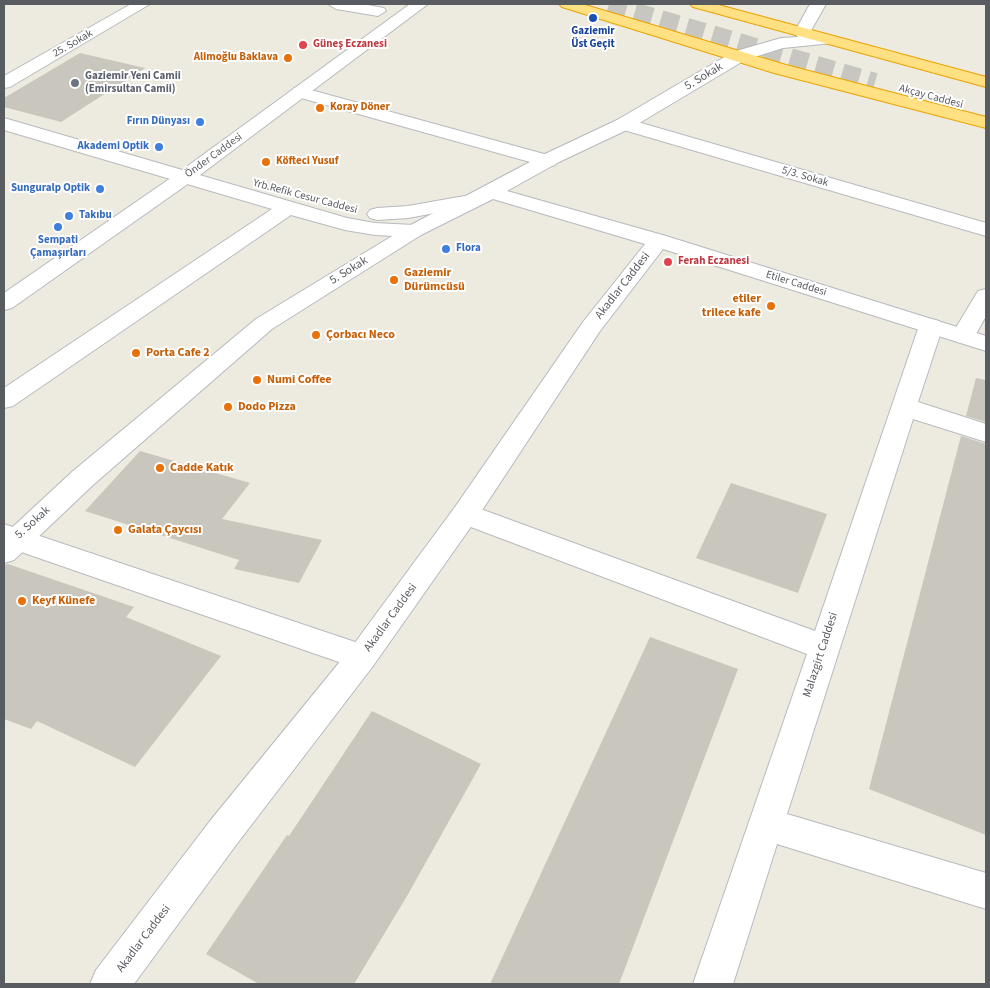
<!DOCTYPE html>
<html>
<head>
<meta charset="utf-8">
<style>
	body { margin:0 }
	#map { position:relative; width:990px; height:988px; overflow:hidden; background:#edeadf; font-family:"Source Sans 3",sans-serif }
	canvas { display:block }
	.frame { position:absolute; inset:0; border:5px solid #585c61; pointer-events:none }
</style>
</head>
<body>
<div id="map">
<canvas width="990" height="988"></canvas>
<div class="frame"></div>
</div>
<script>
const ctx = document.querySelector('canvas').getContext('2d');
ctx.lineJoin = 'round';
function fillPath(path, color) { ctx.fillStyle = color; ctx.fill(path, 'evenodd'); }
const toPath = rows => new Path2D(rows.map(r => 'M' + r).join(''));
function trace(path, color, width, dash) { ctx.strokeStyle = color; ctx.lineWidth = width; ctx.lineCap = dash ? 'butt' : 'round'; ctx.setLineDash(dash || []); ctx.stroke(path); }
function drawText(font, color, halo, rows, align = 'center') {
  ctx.font = font + ' "Source Sans 3",sans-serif'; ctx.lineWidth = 4; ctx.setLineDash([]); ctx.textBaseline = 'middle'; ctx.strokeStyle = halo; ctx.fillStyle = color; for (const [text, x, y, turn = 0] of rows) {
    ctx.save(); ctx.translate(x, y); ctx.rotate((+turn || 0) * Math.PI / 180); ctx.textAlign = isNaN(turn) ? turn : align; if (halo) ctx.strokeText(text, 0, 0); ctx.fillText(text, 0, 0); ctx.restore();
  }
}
fillPath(toPath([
	[80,53,145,68,61,122,4,107,4,98],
	[976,378,986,380,986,422,966,416],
	[961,436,986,444,986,835,869,789],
	[140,451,250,483,222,519,322,540,299,583,234,569,239,560,85,511],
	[731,483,827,514,798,593,696,558],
	[8,564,134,607,126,617,221,656,135,767,37,721,31,729,4,719,4,565],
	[650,637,738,669,619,984,490,984],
	[372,711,481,764,407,896,354,984,259,984,206,954,287,835,289,836]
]), '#c9c6be');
trace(toPath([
	[609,4,875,82]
]), '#c8c6c0', 18, [18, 9]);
const street = toPath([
	[131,4,150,4,10,87,4,88,4,76,131,4],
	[328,4,362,4,384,8,386,11,378,16,336,9,328,4],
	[300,87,555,157,558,161,555,165,548,167,294,96,291,92,294,88,300,87],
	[4,118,347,218,375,223,414,225,421,227,425,231,421,235,414,237,375,235,345,230,291,215,13,406,4,408,4,388,272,209,4,130,4,118],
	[624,118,986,223,986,236,617,128,615,124,617,120,624,118],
	[476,194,483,196,486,200,483,204,408,218,377,220,370,218,367,214,370,210,377,208,408,206,476,194],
	[986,289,986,316,975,336,971,341,963,343,955,341,951,336,978,291,986,289],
	[931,319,939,321,943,326,918,402,986,424,986,442,913,419,787,814,986,873,986,909,777,844,733,984,693,984,807,654,455,521,451,514,455,507,465,504,475,507,815,631,919,326,923,321,931,319],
	[4,524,373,648,378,657,373,666,362,670,4,546,4,524]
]);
const secondary = toPath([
	[410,4,428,4,192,181,12,308,4,310,4,293,178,173,410,4],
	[810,4,826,4,808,36,832,37,834,40,832,43,783,48,745,60,631,128,559,162,507,191,666,236,986,336,986,351,663,249,600,331,475,521,373,666,236,845,134,984,90,984,96,970,210,821,351,648,455,507,583,322,645,244,493,199,421,235,272,329,93,485,14,560,4,563,4,535,73,471,256,319,407,227,545,154,617,120,733,52,781,38,798,37,794,33,810,4]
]);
const highway = toPath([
	[559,4,582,4,786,65,986,117,986,128,774,73,562,7,559,4],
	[690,4,715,4,986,77,986,87,693,7,690,4]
]);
trace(street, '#b7babf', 2);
trace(secondary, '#b5b9bf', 2);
trace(highway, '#eba300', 2);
fillPath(street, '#fff');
fillPath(secondary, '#fff');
fillPath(highway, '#ffe083');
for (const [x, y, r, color] of [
	[593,18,5,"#1a4fb4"],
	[303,45,5,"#e0444e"],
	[288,58,5,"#e8710a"],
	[75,83,5,"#6b7280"],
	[320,108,5,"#e8710a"],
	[200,122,5,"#3f7fe0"],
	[159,147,5,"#3f7fe0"],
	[266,162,5,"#e8710a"],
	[100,189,5,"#3f7fe0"],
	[69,216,5,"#3f7fe0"],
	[58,227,5,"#3f7fe0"],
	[446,249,5,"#3f7fe0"],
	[668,262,5,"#e0444e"],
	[394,280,5,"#e8710a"],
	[771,306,5,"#e8710a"],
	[316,335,5,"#e8710a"],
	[136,353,5,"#e8710a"],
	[257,380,5,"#e8710a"],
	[228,407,5,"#e8710a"],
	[160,468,5,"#e8710a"],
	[118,530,5,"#e8710a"],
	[22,601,5,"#e8710a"]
]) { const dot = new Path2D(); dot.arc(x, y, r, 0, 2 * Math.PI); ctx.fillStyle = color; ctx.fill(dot); trace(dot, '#fff', 2); }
drawText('bold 11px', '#164399', '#fff', [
	["Gaziemir",593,32],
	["Üst Geçit",593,45]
]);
drawText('11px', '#585c61', '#fff', [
	["25. Sokak",73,44,-30],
	["Akçay Caddesi",931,97,15],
	["Önder Caddesi",214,156,-36],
	["5/3. Sokak",805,177,16],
	["Yrb.Refik Cesur Caddesi",305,197,15],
	["Etiler Caddesi",796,284,17]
]);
drawText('bold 11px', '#be3a42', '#fff', [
	["Güneş Eczanesi",313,45],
	["Ferah Eczanesi",678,262]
], 'left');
drawText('bold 11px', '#c56008', '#fff', [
	["Alimoğlu Baklava",278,58,"right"],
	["Koray Döner",330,108],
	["Köfteci Yusuf",276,162]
], 'left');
drawText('bold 11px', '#5b616d', '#fff', [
	["Gaziemir Yeni Camii",85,77],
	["(Emirsultan Camii)",85,90]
], 'left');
drawText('bold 11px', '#366cbe', '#fff', [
	["Fırın Dünyası",190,122],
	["Akademi Optik",149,147],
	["Sunguralp Optik",90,189],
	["Takıbu",79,216,"left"],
	["Sempati",58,241,"center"],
	["Çamaşırları",58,254,"center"],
	["Flora",456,249,"left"]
], 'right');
drawText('12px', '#585c61', '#fff', [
	["5. Sokak",704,77,-31],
	["5. Sokak",349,271,-32],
	["Akadlar Caddesi",623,286,-52],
	["5. Sokak",33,523,-42],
	["Akadlar Caddesi",391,618,-54],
	["Malazgirt Caddesi",821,655,-72],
	["Akadlar Caddesi",144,939,-53]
]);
drawText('bold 12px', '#c56008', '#fff', [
	["Gaziemir",404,273],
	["Dürümcüsü",404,287],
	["etiler",761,299,"right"],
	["trilece kafe",761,313,"right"],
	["Çorbacı Neco",326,335],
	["Porta Cafe 2",146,353],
	["Numi Coffee",267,380],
	["Dodo Pizza",238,407],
	["Cadde Katık",170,468],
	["Galata Çaycısı",128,530],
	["Keyf Künefe",32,601]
], 'left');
</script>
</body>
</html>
